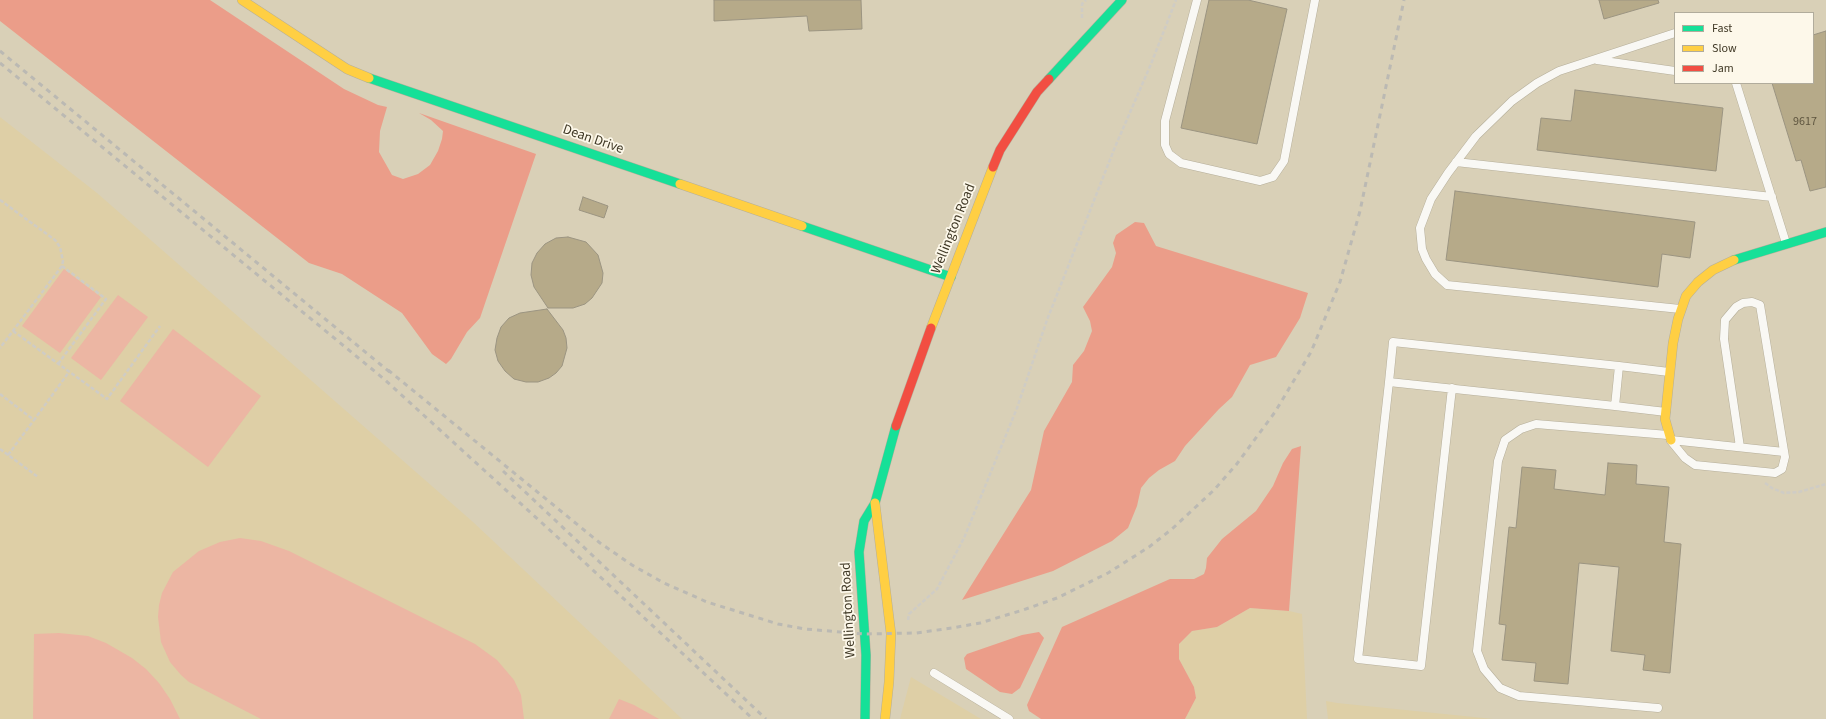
<!DOCTYPE html>
<html>
<head>
<meta charset="utf-8">
<style>
	body { margin:0 }
	#map { position:relative; width:1826px; height:719px; overflow:hidden; background:#d9d0b7; font-family:"Source Sans 3",sans-serif }
	canvas { display:block }
	.legend { position:absolute; left:1674px; top:12px; width:140px; height:72px; box-sizing:border-box; background:#fdf8ea; border:1px solid #b1ac9c; margin:0; padding:5px 7px; list-style:none; font-size:12px; color:#403926 }
	.legend li { display:flex; align-items:center; gap:8px; height:20px }
	.legend b { width:20px; border:1px solid #b1ac9c }
</style>
</head>
<body>
<div id="map">
<canvas width="1826" height="719"></canvas>
<ul class="legend">
<li><b style="height:5px;background:#16e098"></b>Fast</li>
<li><b style="height:5px;background:#ffcf43"></b>Slow</li>
<li><b style="height:5px;background:#f24e42"></b>Jam</li>
</ul>
</div>
<script>
const ctx = document.querySelector('canvas').getContext('2d');
ctx.lineJoin = 'round';
function fillPath(path, color) { ctx.fillStyle = color; ctx.fill(path, 'evenodd'); }
const toPath = rows => new Path2D(rows.map(r => 'M' + r).join(''));
function trace(path, color, width, dash) { ctx.strokeStyle = color; ctx.lineWidth = width; ctx.lineCap = dash ? 'butt' : 'round'; ctx.setLineDash(dash || []); ctx.stroke(path); }
function drawText(font, color, halo, rows, align = 'center') {
  ctx.font = font + ' "Source Sans 3",sans-serif'; ctx.lineWidth = 3.5; ctx.setLineDash([]); ctx.textBaseline = 'middle'; ctx.strokeStyle = halo; ctx.fillStyle = color; for (const [text, x, y, turn = 0] of rows) {
    ctx.save(); ctx.translate(x, y); ctx.rotate((+turn || 0) * Math.PI / 180); ctx.textAlign = isNaN(turn) ? turn : align; if (halo) ctx.strokeText(text, 0, 0); ctx.fillText(text, 0, 0); ctx.restore();
  }
}
fillPath(toPath([
	[0,117,97,193,473,522,682,719,0,719],
	[1250,608,1289,611,1302,614,1307,719,1185,719,1196,698,1194,687,1179,659,1179,644,1192,631,1217,627],
	[911,677,981,719,900,719],
	[1326,701,1337,703,1493,719,1328,719]
]), '#decfa6');
fillPath(toPath([
	[64,269,101,297,60,353,22,326],
	[118,295,148,317,101,380,71,358],
	[173,329,261,396,208,467,120,401],
	[240,538,261,541,289,551,475,644,497,660,514,680,521,695,524,719,261,719,189,682,181,675,170,662,161,642,158,617,159,605,162,593,173,572,199,551,220,542],
	[59,633,88,636,106,643,132,658,146,669,159,683,170,699,180,719,33,719,34,634],
	[619,699,634,705,659,719,609,719]
]), '#ecb6a3');
fillPath(toPath([
	[0,0,210,0,344,89,378,105,387,107,380,131,379,152,392,175,403,179,418,174,430,165,438,151,442,139,443,131,431,120,419,113,536,154,480,318,467,332,451,359,446,364,432,354,402,313,342,274,309,263,0,21],
	[1135,222,1144,223,1156,246,1308,293,1300,318,1276,357,1250,365,1232,397,1219,409,1185,446,1175,461,1159,470,1149,478,1141,488,1137,506,1128,528,1112,541,1053,571,962,600,1031,490,1044,431,1072,382,1073,365,1084,351,1092,331,1090,321,1083,307,1112,267,1116,253,1113,243,1116,235],
	[1301,446,1289,611,1250,608,1217,627,1192,631,1179,644,1179,659,1194,687,1196,698,1185,719,1041,719,1029,711,1027,705,1062,627,1170,579,1194,579,1204,574,1206,568,1207,558,1222,539,1256,511,1273,486,1283,463,1292,449],
	[1039,632,1044,638,1020,688,1012,694,1000,692,966,669,964,658,967,654,1022,635]
]), '#eb9d89');
const building = toPath([
	[714,0,861,0,862,29,809,31,807,16,714,21,714,0],
	[1209,0,1248,0,1287,9,1257,144,1181,128,1209,0],
	[1599,0,1658,0,1659,3,1604,19,1599,0],
	[1826,31,1826,187,1810,191,1801,160,1796,161,1772,83,1813,83,1813,35,1826,31],
	[1575,90,1723,108,1716,171,1537,150,1541,118,1571,121,1575,90],
	[1455,191,1695,222,1690,258,1662,254,1658,287,1446,260,1455,191],
	[583,197,608,206,604,218,579,210,583,197],
	[568,237,586,242,598,255,603,273,602,283,592,298,585,304,573,308,548,308,534,287,531,275,532,263,537,253,545,244,556,238,568,237],
	[547,309,563,330,566,338,567,348,562,366,556,373,549,378,538,382,526,382,514,379,505,371,498,361,495,350,497,338,501,327,509,318,520,313,547,309],
	[1608,463,1637,465,1636,484,1669,487,1664,542,1681,544,1670,673,1643,670,1645,655,1611,651,1619,567,1579,563,1568,684,1534,681,1536,663,1502,660,1506,625,1499,624,1509,527,1516,528,1522,467,1556,470,1554,489,1605,495,1608,463]
]);
fillPath(building, '#b6aa89');
trace(building, '#9b9481', 1);
const lane = toPath([
	[1197,0,1165,121,1165,145,1169,154,1181,163,1260,181,1273,177,1284,161,1315,0],
	[1675,33,1559,71,1537,83,1512,101,1476,136,1448,173,1431,199,1420,228,1422,249,1426,259,1435,274,1447,285,1680,309],
	[1597,60,1675,71],
	[1736,83,1786,243],
	[1456,162,1772,197],
	[1619,366,1615,406,1389,382,1393,342,1619,366,1669,372],
	[1389,382,1358,659,1421,666,1452,388],
	[1615,406,1666,412],
	[1671,440,1784,452],
	[1671,441,1685,458,1695,465,1775,473,1782,469,1785,457,1760,305,1752,302,1743,303,1736,307,1725,320,1724,339,1740,447],
	[934,673,1009,719],
	[1658,708,1519,696,1500,688,1484,669,1477,651,1498,461,1505,440,1521,429,1536,424,1668,435]
]);
const fast = toPath([
	[369,78,680,184],
	[1049,79,1122,0],
	[802,226,951,277],
	[1734,260,1826,232],
	[865,719,866,655,859,552,864,521,875,503,896,426]
]);
const slow = toPath([
	[242,0,347,69,369,78],
	[680,184,802,226],
	[931,328,993,167],
	[1671,440,1665,419,1673,343,1678,319,1686,296,1698,282,1713,270,1734,260],
	[875,503,891,634,889,682,885,719]
]);
const jam = toPath([
	[993,167,1000,150,1037,92,1049,79],
	[896,426,931,328]
]);
trace(lane, '#b5ae9a', 9);
trace(fast, '#b5ae9a', 10);
trace(slow, '#b5ae9a', 10);
trace(jam, '#b5ae9a', 10);
trace(toPath([
	[1082,18,1082,4,1086,0],
	[0,200,55,240,60,247,63,261,62,266,0,348],
	[13,331,107,399,160,326],
	[58,364,106,299,62,266],
	[0,394,34,420,69,372],
	[0,449,38,477],
	[8,455,34,420],
	[1765,483,1772,488,1784,493,1799,492,1826,484],
	[908,620,909,614,937,589,964,538,1017,408,1047,320,1115,147,1151,64,1176,0]
]), '#cfccc5', 2.5, [4, 2]);
trace(lane, '#f9f8f4', 8);
trace(fast, '#16e098', 9);
trace(slow, '#ffcf43', 9);
trace(jam, '#f24e42', 9);
trace(toPath([
	[0,51,392,374],
	[0,63,384,379,553,533,753,719],
	[388,370,600,543,632,565,664,583,707,602,778,624,805,629,864,634,916,633,952,628,980,623,1023,610,1057,598,1108,573,1149,547,1172,529,1214,490,1236,465,1275,412,1311,352,1340,282,1360,211,1404,0],
	[503,471,766,719]
]), '#bbb9b3', 3, [5, 5]);
drawText('12px', '#5e553f', null, [
	["9617",1805,122]
]);
drawText('14px', '#403926', '#fdf8ea', [
	["Dean Drive",593,140,19],
	["Wellington Road",954,229,-68],
	["Wellington Road",849,610,-93]
]);
</script>
</body>
</html>
